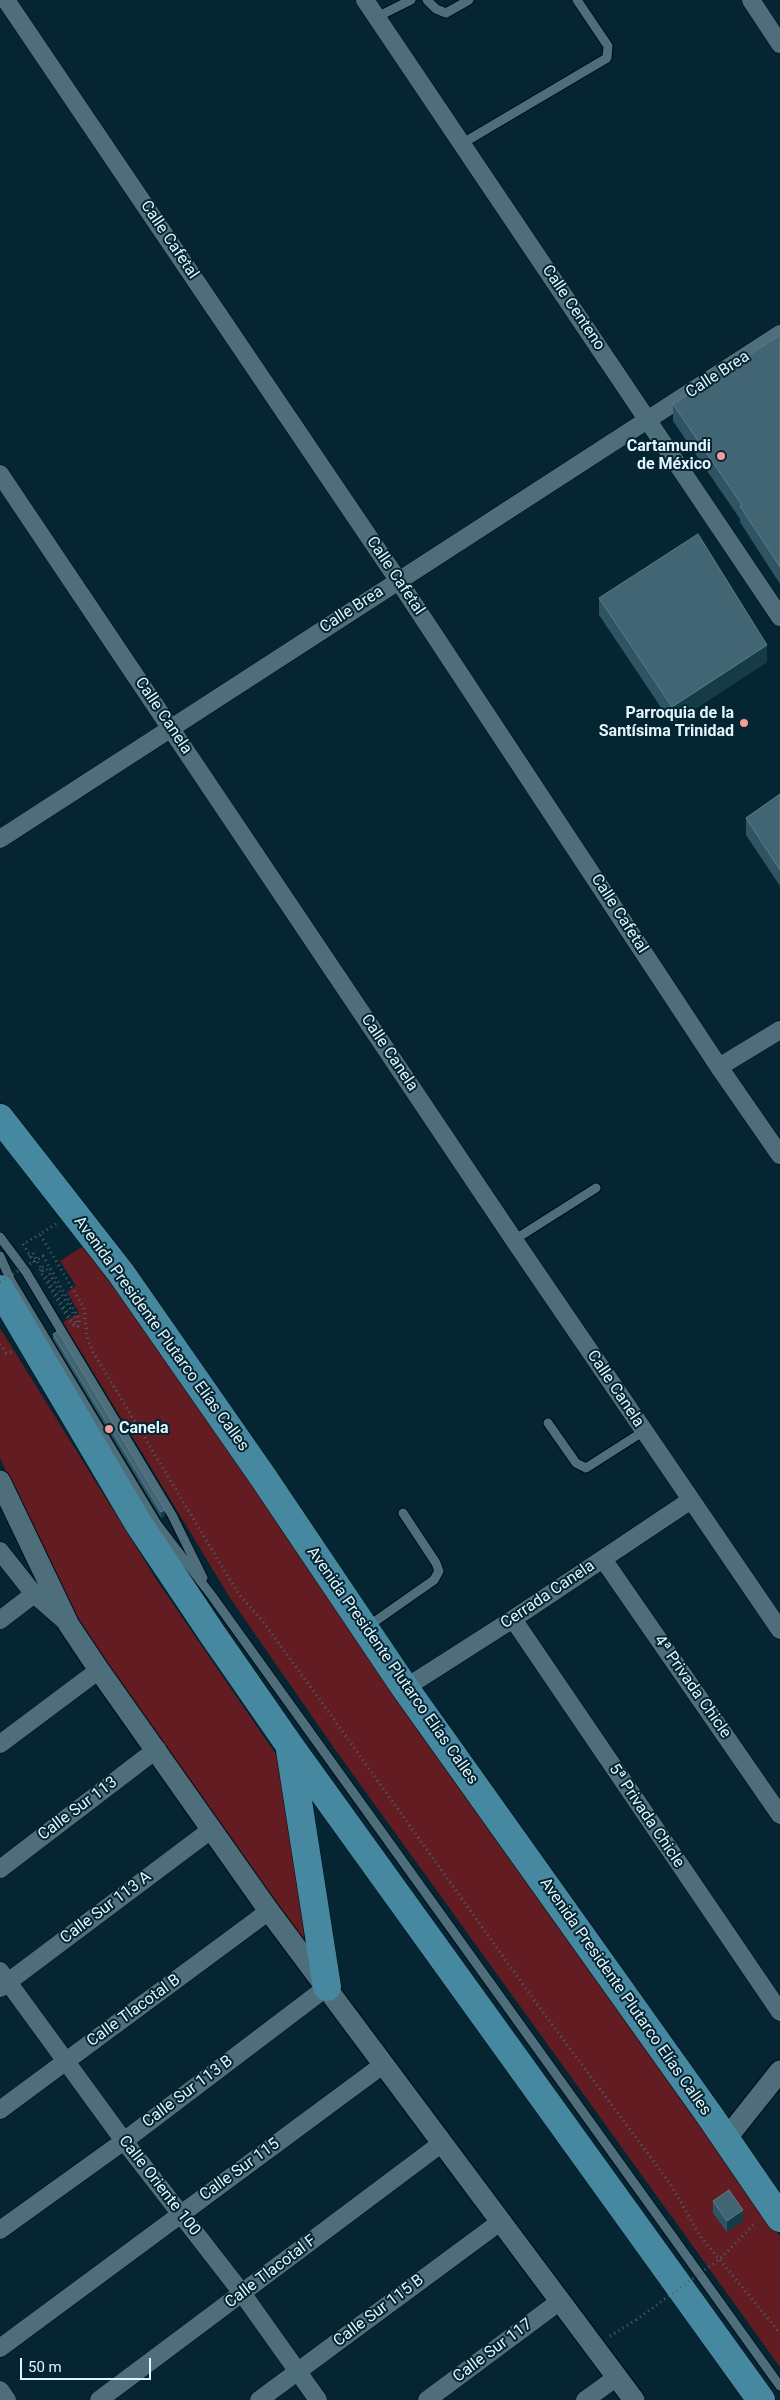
<!DOCTYPE html>
<html>
<head>
<meta charset="utf-8">
<style>
	body { margin:0 }
	#map { position:relative; width:780px; height:2400px; overflow:hidden; background:#042531; font-family:Roboto,sans-serif }
	canvas { display:block }
	.scale { position:absolute; left:20px; top:2358px; width:131px; height:22px; box-sizing:border-box; border:2px solid #e2f4fc; border-top:0; padding-left:6px; font-size:15px; line-height:18px; white-space:nowrap; color:#e2f4fc; -webkit-text-stroke:4px #042531; paint-order:stroke }
</style>
</head>
<body>
<div id="map">
<canvas width="780" height="2400"></canvas>
<div class="scale">50 m</div>
</div>
<script>
const ctx = document.querySelector('canvas').getContext('2d');
ctx.lineJoin = 'round';
function fillPath(path, color) { ctx.fillStyle = color; ctx.fill(path, 'evenodd'); }
const toPath = rows => new Path2D(rows.map(r => 'M' + r).join(''));
function trace(path, color, width, dash) { ctx.strokeStyle = color; ctx.lineWidth = width; ctx.lineCap = dash ? 'butt' : 'round'; ctx.setLineDash(dash || []); ctx.stroke(path); }
function drawText(font, color, halo, rows, align = 'center') {
  ctx.font = font + ' Roboto,sans-serif'; ctx.lineWidth = 4; ctx.setLineDash([]); ctx.textBaseline = 'middle'; ctx.strokeStyle = halo; ctx.fillStyle = color; for (const [text, x, y, turn = 0] of rows) {
    ctx.save(); ctx.translate(x, y); ctx.rotate((+turn || 0) * Math.PI / 180); ctx.textAlign = isNaN(turn) ? turn : align; if (halo) ctx.strokeText(text, 0, 0); ctx.fillText(text, 0, 0); ctx.restore();
  }
}
fillPath(toPath([
	[85,1245,494,1822,780,2236,780,2367,334,1748,230,1598,63,1322,79,1313,67,1292,76,1286,60,1261],
	[0,1328,158,1582,284,1766,306,1954,73,1619,0,1458]
]), '#631d22');
const service = toPath([
	[427,0,436,9,446,13,469,0],
	[377,17,411,0],
	[463,143,607,58,608,46,577,0],
	[0,1237,26,1272,172,1515,203,1578],
	[514,1240,596,1188],
	[0,1256,11,1281,157,1524,212,1596,780,2386],
	[548,1423,576,1463,586,1468,644,1431],
	[367,1627,434,1580,439,1571,436,1563,403,1513]
]);
const minor = toPath([
	[6,0,398,580,719,1067,780,1155],
	[365,0,780,617],
	[751,0,780,44],
	[0,474,514,1240,780,1630],
	[0,839,780,334],
	[719,1067,780,1030],
	[0,1551,34,1594,66,1622],
	[603,1559,780,1815],
	[513,1619,780,2012],
	[0,1620,34,1594],
	[405,1688,513,1619,691,1500],
	[0,1744,99,1670],
	[0,1869,157,1749],
	[0,1971,124,2141,242,2293,318,2400],
	[0,1988,212,1829],
	[0,2110,269,1911],
	[0,2230,124,2141,327,1987],
	[0,2348,384,2064],
	[0,2390,7,2400],
	[99,2400,442,2143],
	[259,2400,500,2222],
	[427,2400,560,2301],
	[585,2400,617,2377]
]);
const tertiary = toPath([
	[0,1481,69,1625,99,1670,269,1911,634,2400],
	[726,2139,780,2071]
]);
const primary = toPath([
	[0,1118,121,1273,263,1477,405,1688,710,2116,780,2218],
	[0,1289,138,1523,213,1635,290,1746,761,2400],
	[290,1750,327,1987]
]);
trace(service, '#000d15', 11);
trace(minor, '#000d15', 19);
trace(tertiary, '#000d15', 23);
trace(primary, '#000d15', 29);
trace(toPath([
	[56,1224,40,1234,84,1308,87,1337,93,1352,238,1593,264,1623,320,1700,537,2004,671,2185,700,2236,780,2333],
	[29,1256,33,1253,43,1272],
	[0,1344,6,1353,13,1352],
	[721,2258,756,2222],
	[610,2336,636,2320]
]), '#48646f', 3, [1, 4]);
trace(service, '#4e6e7c', 9);
trace(minor, '#4e6e7c', 18);
trace(tertiary, '#4e6e7c', 21);
trace(primary, '#4788a1', 28);
trace(toPath([
	[34,1262,23,1244,40,1234],
	[0,1282,43,1256,80,1320,78,1326,72,1325,40,1271,41,1267,46,1268,77,1320,77,1324,73,1323,44,1273],
	[636,2320,721,2258]
]), '#48646f', 3, [1, 4]);
fillPath(toPath([
	[780,335,780,584,740,522,740,519,673,421,673,404],
	[599,598,767,662,672,724,599,615],
	[780,794,780,886,746,835,746,818],
	[53,1334,165,1516,161,1518,53,1339],
	[713,2201,743,2221,727,2232,713,2213]
]), '#2f5463');
fillPath(toPath([
	[767,645,767,662,672,724,672,707],
	[165,1510,165,1516,161,1518,161,1512],
	[743,2210,743,2221,727,2232,727,2221]
]), '#153a48');
const building = toPath([
	[780,335,780,567,740,506,742,505,673,404,780,335],
	[698,534,767,645,672,707,599,598,698,534],
	[780,794,780,870,746,818,780,794],
	[58,1331,165,1510,161,1512,53,1334,58,1331],
	[729,2190,743,2210,727,2221,713,2201,729,2190]
]);
fillPath(building, '#426574');
trace(building, '#5b7c89', 1);
for (const [x, y, r, color] of [
	[721,456,5,"#f59b9a"],
	[744,723,5,"#f59b9a"],
	[109,1429,5,"#f59b9a"]
]) { const dot = new Path2D(); dot.arc(x, y, r, 0, 2 * Math.PI); ctx.fillStyle = color; ctx.fill(dot); trace(dot, '#042531', 2); }
drawText('16px', '#e2f4fc', '#042531', [
	["Calle Cafetal",169,240,56],
	["Calle Centeno",573,308,56],
	["Calle Brea",718,375,-33],
	["Calle Cafetal",395,576,56],
	["Calle Brea",352,610,-33],
	["Calle Canela",163,716,56],
	["Calle Cafetal",619,914,57],
	["Calle Canela",389,1053,56],
	["Avenida Presidente Plutarco Elías Calles",161,1334,54],
	["Calle Canela",615,1389,56],
	["Cerrada Canela",548,1595,-34],
	["Avenida Presidente Plutarco Elías Calles",392,1666,55],
	["4ª Privada Chicle",692,1687,55],
	["Calle Sur 113",78,1809,-37],
	["5ª Privada Chicle",646,1816,56],
	["Calle Sur 113 A",106,1908,-37],
	["Avenida Presidente Plutarco Elías Calles",625,1997,55],
	["Calle Tlacotal B",134,2011,-36],
	["Calle Sur 113 B",188,2092,-37],
	["Calle Sur 115",240,2170,-36],
	["Calle Oriente 100",159,2186,52],
	["Calle Tlacotal F",271,2272,-37],
	["Calle Sur 115 B",379,2311,-37],
	["Calle Sur 117",493,2351,-37]
]);
drawText('bold 16px', '#e2f4fc', '#042531', [
	["Cartamundi",711,447],
	["de México",711,465],
	["Parroquia de la",734,714],
	["Santísima Trinidad",734,732],
	["Canela",119,1429,"left"]
], 'right');
</script>
</body>
</html>
